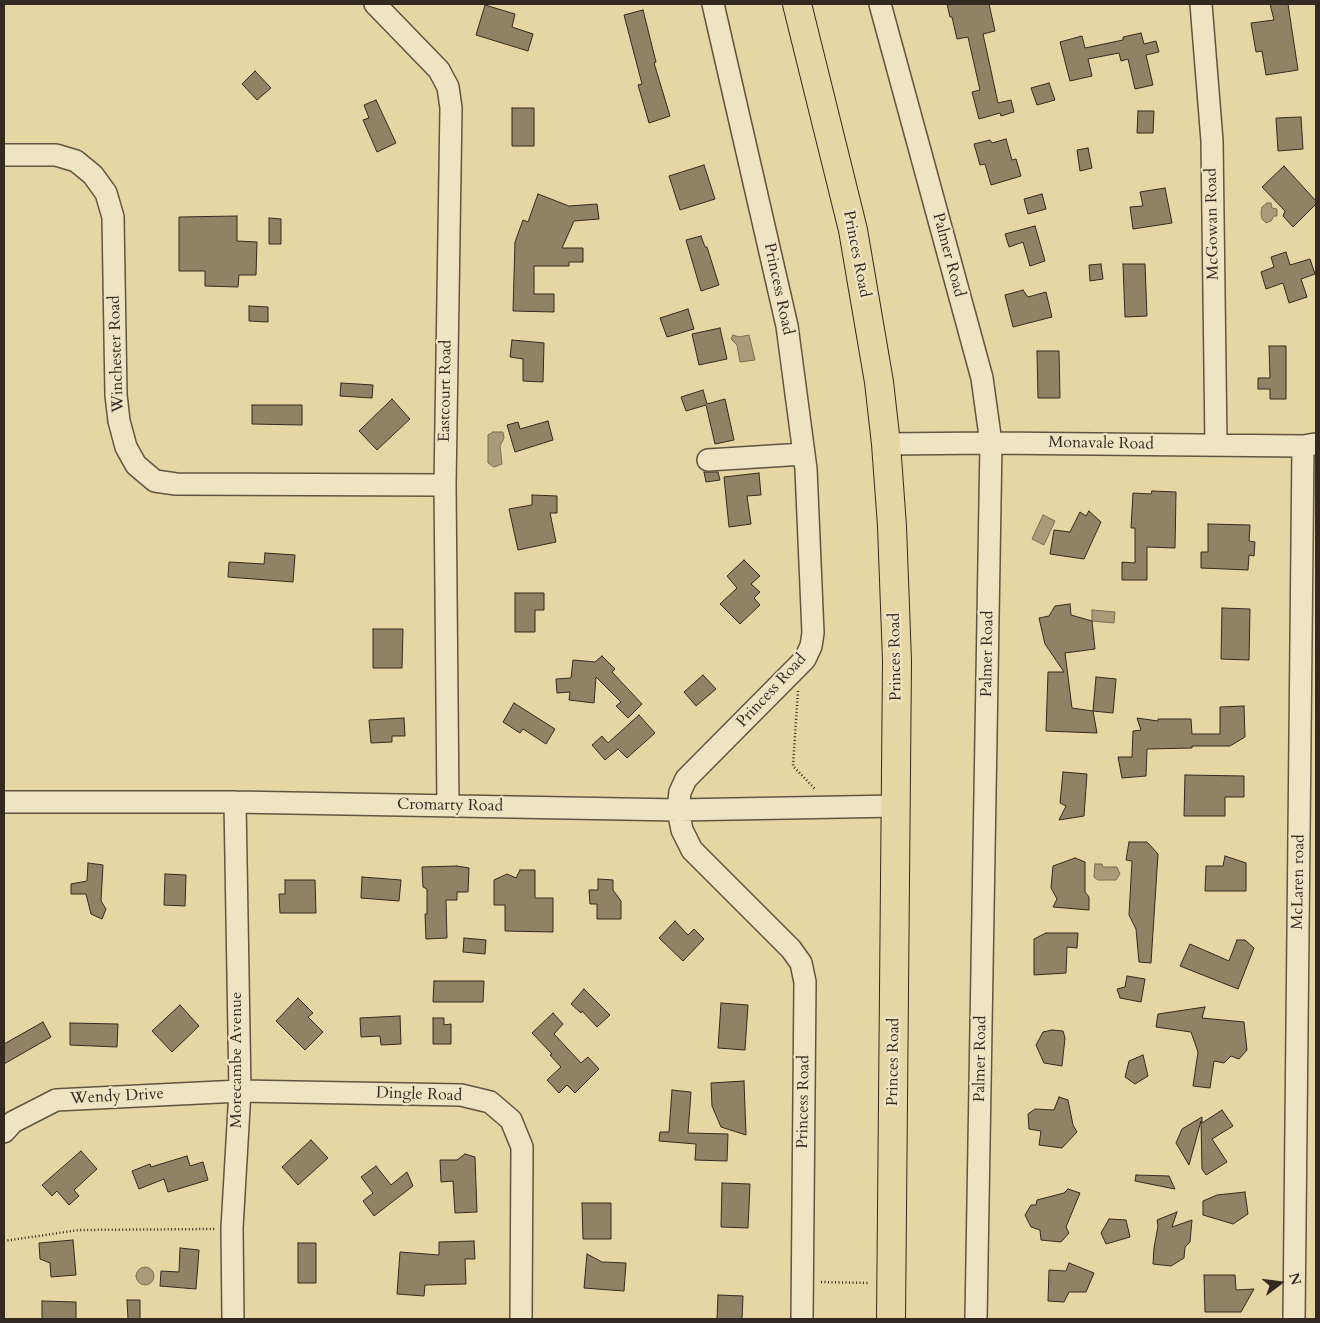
<!DOCTYPE html>
<html>
<head>
<meta charset="utf-8">
<style>
	body { margin:0 }
	#map { position:relative; width:1320px; height:1323px; overflow:hidden; background:#e5d6a3; font-family:Cardo,serif }
	canvas { display:block }
	.frame { position:absolute; inset:0; border:5px solid #342921; pointer-events:none }
	.north { position:absolute; left:1255px; top:1258px; width:50px; height:50px; -webkit-text-stroke:4px #eee4c3; paint-order:stroke; rotate:75deg; font-size:14px; font-weight:700; line-height:20px; text-align:center; color:#342921 }
	.north::after { content:''; display:block; margin:auto; width:18px; height:22px; background:#342921; clip-path:polygon(50% 0,100% 100%,50% 72%,0 100%) }
</style>
</head>
<body>
<div id="map">
<canvas width="1320" height="1323"></canvas>
<div class="frame"></div>
<div class="north">N</div>
</div>
<script>
const ctx = document.querySelector('canvas').getContext('2d');
ctx.lineJoin = 'round';
function fillPath(path, color) { ctx.fillStyle = color; ctx.fill(path, 'evenodd'); }
const toPath = rows => new Path2D(rows.map(r => 'M' + r).join(''));
function trace(path, color, width, dash) { ctx.strokeStyle = color; ctx.lineWidth = width; ctx.lineCap = dash ? 'butt' : 'round'; ctx.setLineDash(dash || []); ctx.stroke(path); }
function drawText(font, color, halo, rows, align = 'center') {
  ctx.font = font + ' Cardo,serif'; ctx.lineWidth = 4.5; ctx.setLineDash([]); ctx.textBaseline = 'middle'; ctx.strokeStyle = halo; ctx.fillStyle = color; for (const [text, x, y, turn = 0] of rows) {
    ctx.save(); ctx.translate(x, y); ctx.rotate((+turn || 0) * Math.PI / 180); ctx.textAlign = isNaN(turn) ? turn : align; if (halo) ctx.strokeText(text, 0, 0); ctx.fillText(text, 0, 0); ctx.restore();
  }
}
const water = toPath([
	[1267,203,1271,203,1272,208,1277,209,1277,216,1274,216,1271,221,1266,223,1262,219,1261,213,1262,207,1267,203],
	[733,335,739,337,749,335,755,360,740,362,737,345,731,339,733,335],
	[493,432,503,432,504,438,500,446,502,464,494,467,488,463,488,435,493,432],
	[1043,515,1055,521,1044,545,1032,539,1043,515],
	[1092,610,1115,612,1114,623,1092,621,1092,610],
	[1095,864,1102,864,1103,867,1117,867,1120,874,1116,880,1098,880,1094,877,1095,864],
	'136 1276a9 9 0 1 1 18 0a9 9 0 1 1-18 0Z'
]);
fillPath(water, '#a99b77');
trace(water, '#7a6d55', 1);
const building = toPath([
	[947,4,989,4,995,31,983,34,998,103,1011,100,1014,112,1001,116,1000,113,979,119,972,92,980,90,968,37,957,39,952,17,950,17,947,4],
	[1270,4,1288,4,1298,70,1266,75,1262,51,1256,52,1251,23,1274,20,1270,4],
	[485,5,515,14,512,27,533,34,528,51,476,35,485,5],
	[643,10,656,62,654,63,670,116,649,123,638,85,642,84,624,15,643,10],
	[1141,33,1144,44,1156,41,1159,52,1146,55,1153,85,1135,89,1128,59,1121,61,1119,53,1088,59,1092,76,1070,81,1060,42,1082,36,1085,48,1123,40,1123,37,1141,33],
	[255,71,271,88,257,100,242,84,255,71],
	[1049,83,1055,100,1037,105,1031,88,1049,83],
	[376,100,396,143,377,152,363,120,369,118,364,105,376,100],
	[512,108,534,108,534,146,512,146,512,108],
	[1138,111,1154,111,1153,133,1137,133,1138,111],
	[1301,117,1303,149,1278,151,1276,118,1301,117],
	[1006,139,1012,160,1016,159,1021,176,991,185,985,164,980,165,974,144,990,140,992,143,1006,139],
	[1088,148,1092,168,1080,171,1077,150,1088,148],
	[704,165,715,199,680,210,669,176,704,165],
	[1284,166,1316,201,1316,204,1293,227,1283,216,1285,211,1262,187,1284,166],
	[1165,188,1172,223,1133,229,1130,207,1143,206,1140,192,1165,188],
	[538,194,569,206,597,204,599,219,574,221,562,248,583,248,583,262,569,262,569,266,534,266,534,294,554,294,554,312,513,311,515,242,523,220,528,222,538,194],
	[1042,194,1046,209,1028,214,1024,199,1042,194],
	[237,216,237,241,257,242,256,275,239,275,238,287,205,286,205,271,179,271,179,217,237,216],
	[269,218,281,219,281,244,269,244,269,218],
	[1035,226,1045,261,1030,266,1023,242,1009,247,1005,234,1035,226],
	[701,236,705,247,707,247,719,285,701,291,686,240,701,236],
	[1286,252,1290,265,1310,259,1315,274,1301,279,1307,297,1289,303,1283,283,1266,289,1261,272,1274,267,1271,257,1286,252],
	[1101,264,1103,279,1090,281,1089,265,1101,264],
	[1123,264,1145,264,1147,316,1125,317,1123,264],
	[1023,290,1028,297,1046,292,1052,317,1013,327,1005,295,1023,290],
	[249,306,268,307,268,322,249,321,249,306],
	[688,309,694,329,667,337,660,318,688,309],
	[720,328,727,359,699,365,692,334,720,328],
	[512,340,544,343,543,382,523,381,523,359,510,357,512,340],
	[1269,346,1286,346,1286,399,1270,399,1270,389,1258,389,1258,378,1270,378,1269,346],
	[1037,351,1059,351,1060,398,1038,398,1037,351],
	[341,383,373,385,372,398,340,396,341,383],
	[703,390,707,404,725,399,734,440,715,444,706,405,686,411,681,397,703,390],
	[392,399,410,419,377,450,359,431,392,399],
	[252,405,302,405,302,425,252,424,252,405],
	[548,421,553,440,515,452,507,425,518,422,520,429,548,421],
	[704,472,718,472,720,480,706,482,704,472],
	[759,473,761,495,747,496,751,524,729,527,724,477,759,473],
	[1152,491,1176,492,1175,548,1147,547,1147,580,1122,580,1122,562,1135,563,1135,528,1131,528,1133,493,1151,494,1152,491],
	[532,495,557,496,557,513,550,513,556,542,518,550,509,509,532,505,532,495],
	[1089,511,1101,522,1084,559,1050,554,1054,530,1070,532,1080,512,1086,516,1089,511],
	[1208,524,1250,525,1249,541,1255,542,1254,556,1249,555,1248,570,1201,568,1201,552,1208,552,1208,524],
	[265,553,295,555,293,582,228,577,229,562,264,564,265,553],
	[744,560,760,576,751,584,760,592,754,598,760,605,740,624,720,604,737,588,727,576,744,560],
	[515,593,544,593,544,610,535,610,535,632,515,632,515,593],
	[1070,604,1071,615,1092,621,1095,649,1065,653,1072,708,1093,711,1097,733,1046,731,1048,672,1064,672,1045,644,1039,618,1049,616,1055,606,1070,604],
	[1222,608,1250,609,1249,660,1221,659,1222,608],
	[373,629,403,629,402,668,373,668,373,629],
	[602,656,615,669,612,672,642,704,628,718,616,706,621,702,596,677,594,703,569,700,570,692,557,693,556,679,571,678,573,660,595,662,602,656],
	[703,675,716,689,696,706,684,692,703,675],
	[1096,677,1116,679,1113,713,1093,711,1096,677],
	[514,703,555,729,546,744,523,729,520,733,503,722,514,703],
	[1244,706,1245,737,1230,746,1192,746,1192,748,1147,749,1146,776,1122,778,1118,757,1132,757,1133,731,1141,730,1137,718,1158,721,1158,719,1191,719,1192,734,1220,734,1220,707,1244,706],
	[639,715,655,733,627,758,618,749,605,760,592,745,602,736,608,743,639,715],
	[404,718,405,736,392,736,392,742,371,743,369,720,404,718],
	[1063,772,1087,774,1084,816,1059,820,1066,806,1060,803,1063,772],
	[1185,775,1244,776,1244,797,1225,797,1225,816,1184,816,1185,775],
	[1129,842,1147,842,1158,854,1151,963,1139,962,1136,929,1129,915,1132,861,1126,860,1129,842],
	[1225,856,1246,863,1246,891,1205,891,1206,866,1223,866,1225,856],
	[1075,858,1085,862,1085,892,1089,897,1089,910,1053,907,1057,899,1051,888,1053,866,1075,858],
	[88,863,103,865,101,901,106,909,102,919,91,914,86,894,71,894,71,884,87,881,88,863],
	[457,866,469,868,468,892,457,892,457,900,446,900,447,938,426,939,425,914,427,914,427,889,423,887,422,867,457,866],
	[520,870,535,870,535,898,553,898,553,932,505,931,505,905,494,905,494,880,507,874,516,878,520,870],
	[165,874,186,875,185,906,164,905,165,874],
	[362,877,401,880,399,901,361,898,362,877],
	[598,879,613,880,613,890,621,901,621,919,597,919,597,904,590,904,589,890,598,890,598,879],
	[285,880,315,880,316,913,280,913,279,894,285,894,285,880],
	[675,921,688,935,694,929,704,939,683,961,659,938,675,921],
	[1046,933,1078,933,1077,948,1067,947,1066,973,1034,975,1034,939,1046,933],
	[464,938,486,940,485,954,463,952,464,938],
	[1237,940,1245,940,1254,948,1238,989,1180,966,1190,944,1229,961,1237,940],
	[1127,976,1145,979,1141,1002,1120,998,1117,989,1125,987,1127,976],
	[434,981,484,981,483,1002,433,1002,434,981],
	[584,989,610,1015,597,1027,582,1011,581,1013,571,1004,584,989],
	[298,998,313,1013,308,1017,323,1032,305,1050,276,1021,298,998],
	[721,1003,748,1005,745,1050,718,1048,721,1003],
	[180,1005,199,1026,172,1052,152,1031,180,1005],
	[1205,1007,1202,1018,1244,1022,1247,1050,1239,1059,1231,1056,1224,1063,1214,1061,1210,1088,1193,1086,1198,1052,1191,1032,1156,1027,1158,1014,1205,1007],
	[553,1013,563,1024,554,1034,581,1063,588,1057,599,1069,575,1093,567,1085,559,1093,547,1080,561,1067,550,1055,552,1054,532,1033,553,1013],
	[400,1016,401,1044,381,1045,380,1036,361,1037,360,1018,400,1016],
	[433,1018,444,1018,444,1025,451,1024,451,1044,433,1044,433,1018],
	[43,1022,51,1037,4,1064,4,1044,43,1022],
	[70,1023,118,1024,117,1047,70,1045,70,1023],
	[1052,1030,1063,1031,1065,1038,1062,1066,1044,1063,1036,1045,1043,1032,1052,1030],
	[1143,1055,1148,1076,1135,1084,1125,1077,1129,1061,1143,1055],
	[744,1081,746,1135,721,1127,712,1106,711,1083,744,1081],
	[672,1090,691,1092,688,1133,728,1134,727,1161,695,1160,696,1144,659,1141,660,1132,669,1132,672,1090],
	[1059,1097,1068,1100,1073,1125,1077,1132,1062,1148,1039,1145,1041,1131,1029,1129,1028,1114,1035,1109,1054,1110,1059,1097],
	[1222,1110,1233,1126,1212,1139,1227,1162,1206,1175,1202,1169,1201,1121,1189,1165,1176,1143,1182,1129,1202,1117,1202,1123,1222,1110],
	[311,1140,328,1158,298,1185,282,1167,311,1140],
	[81,1151,97,1169,74,1190,79,1196,69,1205,57,1191,52,1196,42,1185,81,1151],
	[465,1154,475,1157,477,1212,455,1213,453,1181,441,1182,440,1160,457,1160,465,1154],
	[187,1156,190,1166,203,1162,208,1180,168,1192,164,1179,139,1189,132,1171,150,1164,151,1167,187,1156],
	[376,1166,391,1185,407,1172,413,1186,374,1216,363,1201,373,1193,361,1177,376,1166],
	[1136,1175,1169,1176,1175,1189,1135,1181,1136,1175],
	[722,1183,750,1184,748,1228,721,1227,722,1183],
	[1068,1189,1080,1193,1066,1227,1069,1233,1061,1242,1041,1240,1040,1230,1031,1227,1025,1215,1031,1205,1036,1205,1037,1200,1064,1193,1068,1189],
	[1245,1192,1248,1214,1233,1224,1203,1215,1203,1201,1217,1195,1245,1192],
	[582,1203,611,1203,611,1239,583,1239,582,1203],
	[1177,1212,1172,1227,1192,1220,1190,1242,1185,1247,1184,1258,1171,1266,1153,1264,1154,1248,1158,1226,1157,1220,1177,1212],
	[1109,1219,1126,1220,1130,1237,1106,1244,1101,1233,1109,1219],
	[73,1240,76,1275,51,1277,50,1263,40,1259,39,1243,73,1240],
	[474,1241,475,1259,465,1259,466,1284,425,1285,424,1296,397,1294,400,1252,439,1255,439,1242,474,1241],
	[298,1243,316,1243,316,1283,298,1283,298,1243],
	[180,1248,199,1250,196,1289,160,1286,161,1271,179,1272,180,1248],
	[587,1254,602,1262,626,1263,624,1291,584,1288,587,1254],
	[1069,1263,1094,1273,1086,1292,1069,1292,1064,1302,1048,1301,1049,1270,1066,1271,1069,1263],
	[1204,1275,1235,1275,1236,1290,1254,1289,1241,1312,1205,1312,1204,1275],
	[718,1295,743,1296,742,1319,717,1319,718,1295],
	[127,1300,140,1300,140,1319,128,1319,127,1300],
	[42,1301,76,1302,76,1319,42,1319,42,1301]
]);
fillPath(building, '#908365');
trace(building, '#342921', 1);
const minor = toPath([
	[375,4,439,70,448,87,451,108,445,485,448,806],
	[713,4,787,326,806,469,813,633,811,646,805,659,686,779,680,792,678,810,682,830,692,850,791,949,801,963,805,982,802,1319],
	[880,4,982,378,991,443,976,1319],
	[1201,4,1212,141,1216,445],
	[4,155,56,155,76,161,93,175,106,193,113,217,116,395,119,421,126,447,136,465,155,481,176,484,445,485],
	[886,444,991,443,1303,446,1315,444],
	[708,460,804,454],
	[4,802,235,802,678,810,896,806],
	[4,1132,13,1122,56,1100,240,1091,461,1095,490,1102,511,1120,522,1147,521,1319],
	[233,1319,232,1228,240,1091,235,802],
	[1294,1319,1303,446]
]);
const major = toPath([
	[797,4,853,230,861,277,879,382,886,444,892,526,897,661,891,1319]
]);
trace(minor, '#605442', 24);
trace(major, '#342921', 30);
trace(toPath([
	[798,691,793,766,815,789],
	[4,1241,79,1230,215,1229],
	[821,1282,870,1283]
]), '#342921', 2.5, [1, 2.5]);
trace(minor, '#eee4c3', 21);
trace(major, '#e5d6a3', 28);
drawText('16px', '#342921', '#eee4c3', [
	["McGowan Road",1213,224,-91],
	["Princes Road",856,254,79],
	["Palmer Road",948,255,75],
	["Princess Road",778,289,78],
	["Winchester Road",117,354,-92],
	["Eastcourt Road",446,391,-89],
	["Monavale Road",1101,444,1],
	["Palmer Road",988,654,-89],
	["Princes Road",896,657,-91],
	["Princess Road",772,691,-47],
	["Cromarty Road",450,806,1],
	["McLaren road",1299,882,-89],
	["Palmer Road",981,1059,-89],
	["Morecambe Avenue",237,1060,-90],
	["Princes Road",894,1062,-89],
	["Dingle Road",419,1095,2],
	["Wendy Drive",117,1097,-3],
	["Princess Road",804,1102,-89]
]);
</script>
</body>
</html>
